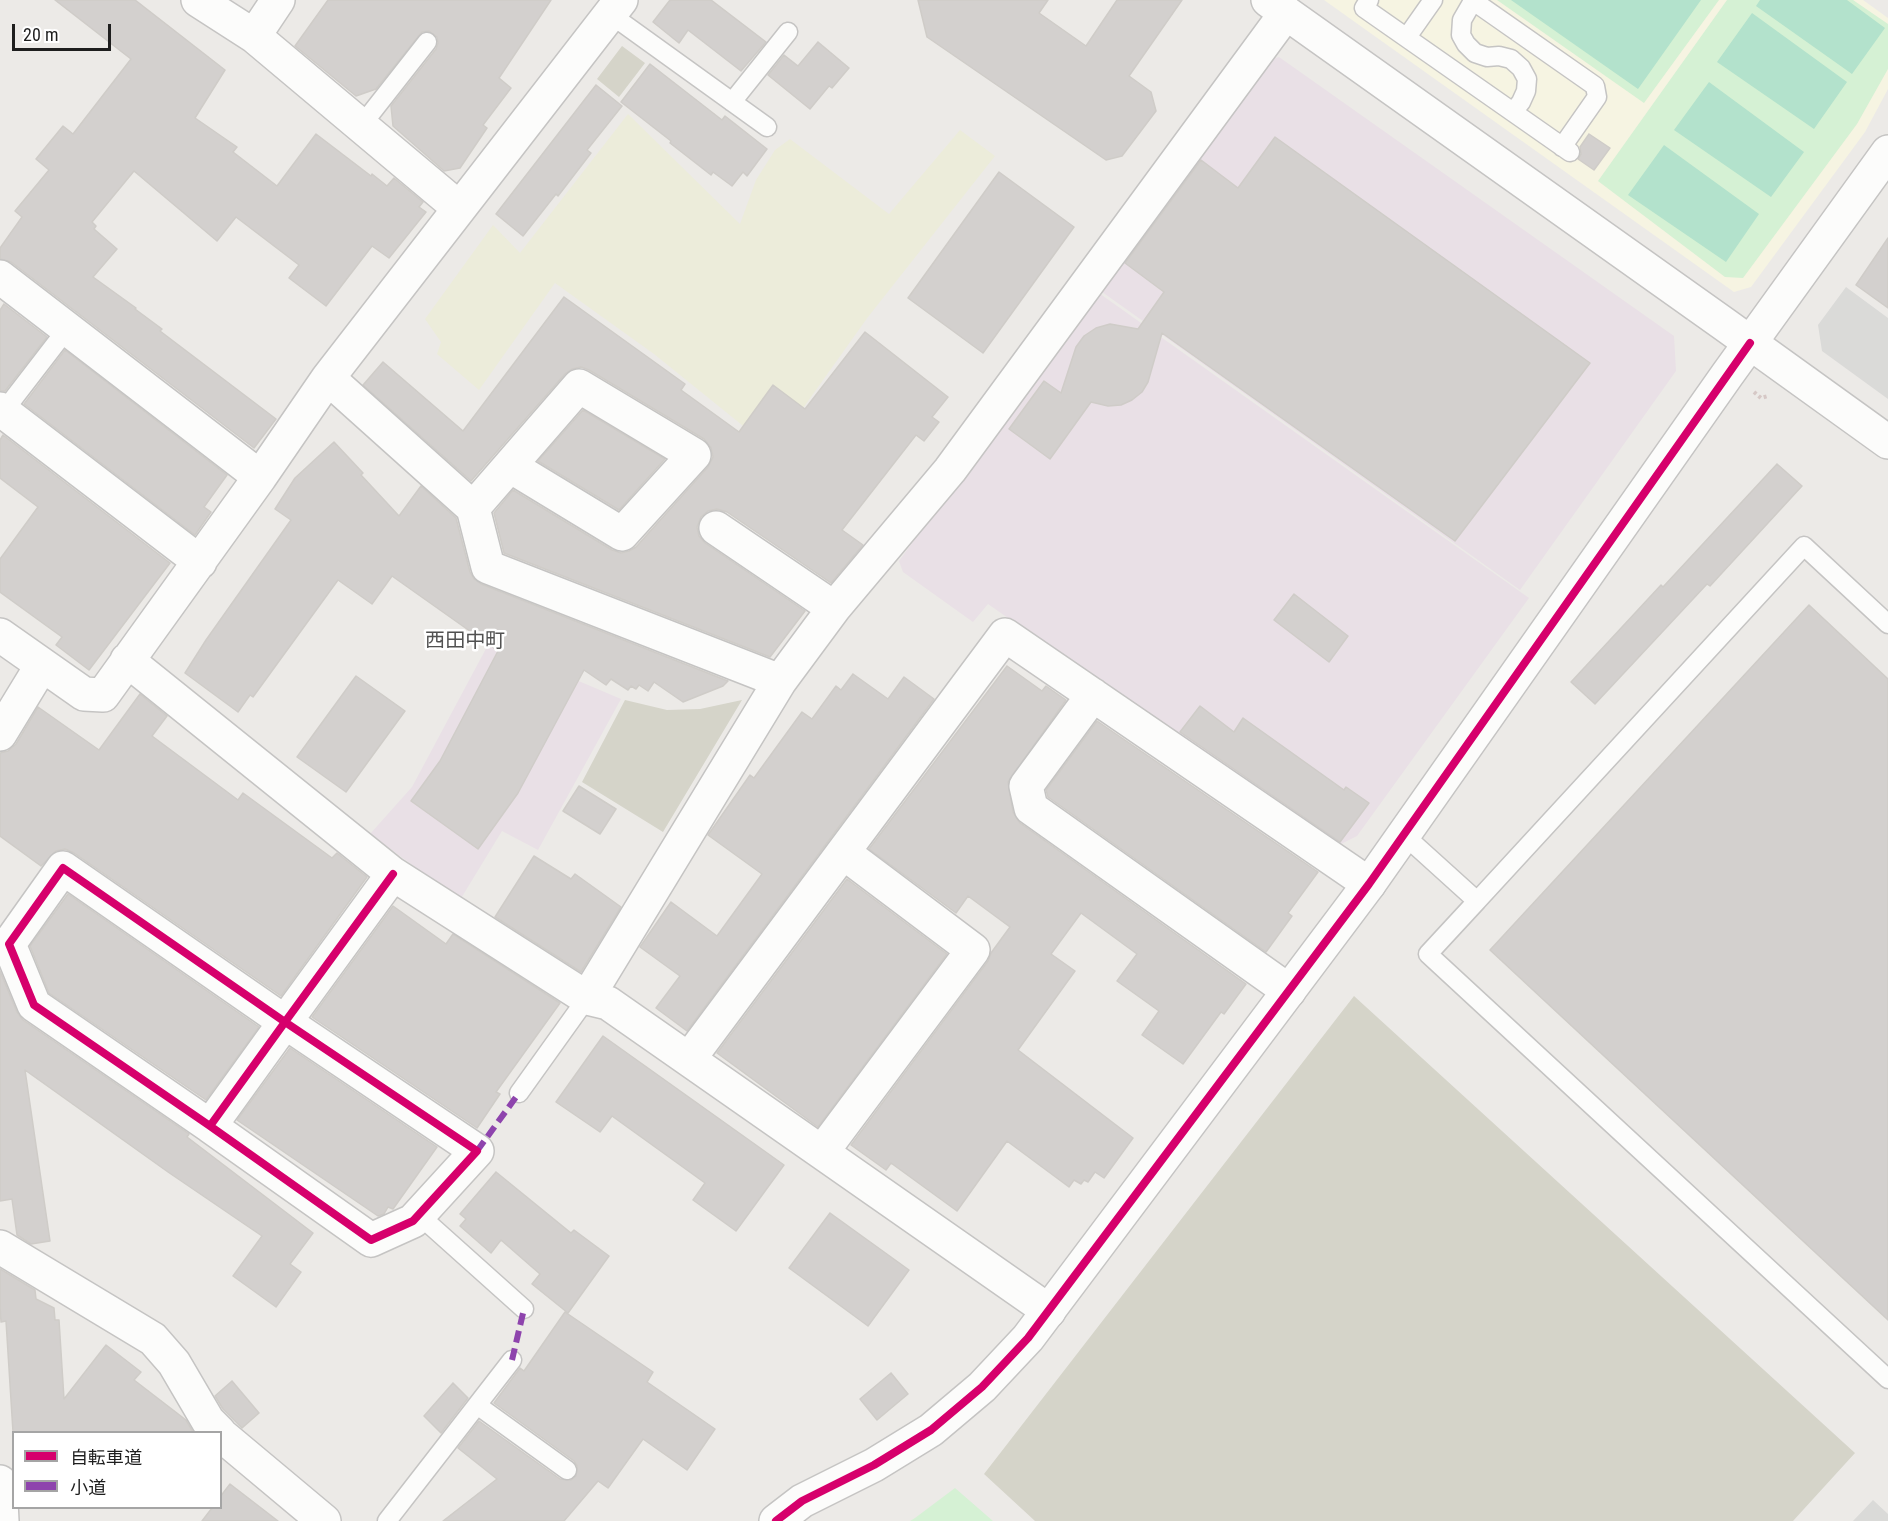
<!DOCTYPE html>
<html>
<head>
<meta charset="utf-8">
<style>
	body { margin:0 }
	#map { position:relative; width:1888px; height:1521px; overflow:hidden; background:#eceae7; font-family:"Roboto Condensed","Noto Sans JP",sans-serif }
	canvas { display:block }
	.legend { position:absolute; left:12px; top:1431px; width:210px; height:78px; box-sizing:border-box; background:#fff; border:2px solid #a5a5a5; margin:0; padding:8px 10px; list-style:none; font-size:18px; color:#1e1e1e }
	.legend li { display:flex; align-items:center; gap:12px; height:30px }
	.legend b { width:30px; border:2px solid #a5a5a5 }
	.scale { position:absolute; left:12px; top:24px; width:99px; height:27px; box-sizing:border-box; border:3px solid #1e1e1e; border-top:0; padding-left:8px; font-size:18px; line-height:21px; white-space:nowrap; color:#1e1e1e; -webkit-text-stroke:4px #fff; paint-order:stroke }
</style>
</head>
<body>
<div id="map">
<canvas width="1888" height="1521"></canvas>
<ul class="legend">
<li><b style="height:8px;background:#d6006c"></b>自転車道</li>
<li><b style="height:8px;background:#8e44ad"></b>小道</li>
</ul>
<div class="scale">20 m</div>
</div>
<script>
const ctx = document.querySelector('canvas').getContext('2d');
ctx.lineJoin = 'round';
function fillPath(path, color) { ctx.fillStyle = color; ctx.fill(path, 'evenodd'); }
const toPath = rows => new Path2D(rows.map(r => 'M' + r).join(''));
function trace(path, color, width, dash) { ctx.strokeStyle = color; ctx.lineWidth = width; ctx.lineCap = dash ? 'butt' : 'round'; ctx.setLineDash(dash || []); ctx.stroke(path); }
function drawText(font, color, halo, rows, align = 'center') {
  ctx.font = font + ' "Roboto Condensed","Noto Sans JP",sans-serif'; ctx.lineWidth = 5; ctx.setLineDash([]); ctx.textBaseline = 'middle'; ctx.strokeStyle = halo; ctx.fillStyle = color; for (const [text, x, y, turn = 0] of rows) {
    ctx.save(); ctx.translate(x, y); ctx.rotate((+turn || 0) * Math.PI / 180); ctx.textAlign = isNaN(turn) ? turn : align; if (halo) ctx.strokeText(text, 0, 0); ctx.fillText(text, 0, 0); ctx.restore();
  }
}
fillPath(toPath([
	[1279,57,1674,336,1676,371,1520,590,1098,289,1263,62],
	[1096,291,1529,598,1357,836,1335,847,988,604,973,622,903,572,899,561],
	[489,643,621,699,538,850,502,831,460,900,370,834,412,787]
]), '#e9e0e6');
fillPath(toPath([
	[1324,0,1863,0,1888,18,1888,89,1865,132,1751,287,1734,292]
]), '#f6f4e2');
fillPath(toPath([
	[1846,287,1888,318,1888,399,1822,351,1818,325],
	[1873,1500,1888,1514,1888,1521,1853,1521]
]), '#dadad8');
fillPath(toPath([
	[622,46,645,63,619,97,597,79],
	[625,700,667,710,700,709,742,700,663,832,582,782],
	[1354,996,1855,1453,1793,1521,1035,1521,984,1474]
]), '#d5d4c9');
fillPath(toPath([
	[628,114,740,224,756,180,775,150,790,139,889,214,960,130,995,156,868,317,771,453,742,425,654,354,555,283,479,390,437,354,441,342,425,319,493,225,520,253]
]), '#ececda');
fillPath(toPath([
	[1497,0,1719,0,1644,103],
	[1727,0,1853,0,1888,24,1888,69,1857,124,1743,278,1725,277,1598,181],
	[955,1488,993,1521,910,1521,915,1518]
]), '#d5f1d4');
fillPath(toPath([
	[1511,0,1701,0,1638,89],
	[1760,0,1847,0,1885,28,1852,74,1756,6],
	[1752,13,1847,82,1814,129,1717,62],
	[1709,82,1804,152,1771,197,1674,130],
	[1664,145,1759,214,1726,262,1628,195]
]), '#b3e2cc');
const building = toPath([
	[55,0,135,0,225,70,195,118,237,147,233,152,277,186,316,134,371,176,372,174,387,186,394,178,423,202,419,207,426,212,389,258,372,246,326,306,289,278,299,265,236,217,217,241,134,171,92,222,96,226,94,229,117,249,93,277,136,308,135,309,162,329,160,331,276,419,254,448,11,262,0,259,0,248,22,217,15,211,49,170,36,159,63,126,73,134,131,59,55,0],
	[328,0,551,0,499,78,511,88,483,125,487,128,460,168,444,171,393,126,391,106,436,49,438,43,437,37,429,31,422,32,376,89,356,96,295,46,328,0],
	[670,0,711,0,766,42,741,71,688,30,679,43,653,22,670,0],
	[918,0,1048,0,1039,13,1086,46,1117,0,1182,0,1129,76,1151,92,1156,111,1122,156,1106,160,927,37,918,0],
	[818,42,849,68,832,88,829,86,810,109,768,75,784,55,798,66,818,42],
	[650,64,722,120,725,116,767,149,747,176,743,172,732,186,713,172,711,175,670,143,671,141,621,102,650,64],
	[596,85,622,106,587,150,591,153,558,196,556,194,523,236,496,214,596,85],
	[1589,134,1610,148,1594,170,1578,159,1581,154,1580,147,1589,134],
	[1275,137,1590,363,1455,541,1162,333,1148,382,1142,392,1132,400,1121,405,1108,406,1091,402,1050,459,1009,429,1044,381,1061,393,1076,347,1084,336,1096,328,1110,324,1138,329,1164,292,1125,263,1201,160,1238,188,1275,137],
	[999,172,1074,227,983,353,908,298,999,172],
	[1888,238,1888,308,1856,285,1888,238],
	[564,297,685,384,681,390,739,432,773,385,805,409,865,332,948,397,932,417,939,422,924,441,916,435,842,530,863,545,831,583,727,512,717,509,708,511,701,517,697,527,699,536,705,543,805,611,770,657,504,553,494,513,513,490,612,550,621,553,629,551,636,547,708,467,713,457,711,448,704,439,589,370,581,367,572,369,565,374,471,481,363,385,383,362,463,431,564,297],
	[4,304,47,337,5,391,0,391,0,310,4,304],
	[65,350,227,475,204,507,211,512,195,535,24,404,65,350],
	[583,410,665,459,619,510,538,461,583,410],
	[3,435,170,563,89,670,56,645,62,637,0,592,0,559,38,507,0,478,0,440,3,435],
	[334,442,363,473,361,475,399,516,421,486,456,518,470,572,474,579,481,584,728,681,723,686,683,702,654,682,648,691,639,685,636,689,631,686,628,690,611,679,606,685,584,670,518,793,478,849,411,801,440,761,498,651,392,576,372,604,338,580,253,697,250,695,238,712,185,673,206,640,291,520,275,509,295,478,334,442],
	[1777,464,1802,486,1710,586,1707,584,1595,704,1571,682,1661,585,1663,587,1777,464],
	[1294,594,1348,636,1329,662,1274,620,1294,594],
	[1809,605,1888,679,1888,1320,1490,950,1809,605],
	[1007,666,1042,691,1046,686,1066,700,1008,782,1013,812,1020,823,1246,984,1224,1014,1221,1012,1183,1064,1142,1035,1159,1011,1117,981,1137,954,1081,913,1051,954,1075,971,1018,1050,1133,1138,1104,1178,1095,1172,1088,1182,1084,1180,1081,1184,1074,1180,1069,1187,1007,1141,957,1211,891,1163,886,1170,851,1145,988,961,991,953,1010,927,968,896,956,913,869,849,1007,666],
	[853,674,888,699,904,677,934,699,687,1031,656,1008,680,976,640,947,671,902,717,936,762,874,708,835,750,775,754,778,802,712,812,719,836,686,841,690,853,674],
	[356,676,405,711,346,792,297,757,356,676],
	[140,694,167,716,152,736,238,800,243,793,332,858,337,853,367,877,281,996,74,853,65,849,56,851,41,866,0,836,0,753,8,751,16,744,38,707,99,750,140,694],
	[1200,706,1234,732,1243,718,1344,790,1346,787,1369,803,1340,842,1180,732,1200,706],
	[1097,721,1318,872,1288,913,1292,916,1266,952,1048,797,1046,790,1097,721],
	[579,786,616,809,600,834,563,811,579,786],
	[534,856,571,879,575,874,621,907,581,972,495,917,534,856],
	[847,879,947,954,818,1127,717,1053,847,879],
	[68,894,259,1027,206,1100,49,993,30,946,68,894],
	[393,906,446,944,453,934,560,1003,496,1092,500,1094,477,1128,312,1017,393,906],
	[0,971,17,1012,23,1020,189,1134,187,1137,313,1233,290,1264,301,1272,276,1307,233,1276,262,1236,168,1172,25,1070,50,1241,31,1244,17,1235,12,1199,0,1201,0,971],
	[603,1036,784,1165,736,1231,693,1200,705,1183,612,1116,600,1132,556,1102,603,1036],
	[290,1048,437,1147,393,1209,388,1207,384,1214,378,1216,237,1120,290,1048],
	[496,1172,571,1233,574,1230,609,1256,568,1313,532,1284,540,1274,501,1240,491,1253,460,1226,466,1219,460,1214,496,1172],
	[830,1213,909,1270,868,1326,789,1268,830,1213],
	[0,1269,35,1290,36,1299,54,1308,55,1320,59,1320,64,1399,106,1345,141,1372,134,1380,186,1420,193,1432,13,1432,6,1321,1,1322,0,1307,0,1269],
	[565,1312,653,1372,647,1382,715,1429,687,1470,643,1439,608,1488,598,1481,564,1521,443,1521,497,1479,458,1448,479,1421,560,1479,571,1480,576,1476,577,1466,574,1461,494,1403,520,1368,524,1371,565,1312],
	[891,1373,908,1394,877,1420,860,1399,891,1373],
	[232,1381,259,1413,242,1428,223,1409,215,1396,232,1381],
	[453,1383,468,1398,441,1433,424,1416,453,1383],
	[230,1484,278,1521,202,1521,212,1508,220,1508,220,1497,230,1484]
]);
fillPath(building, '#d3d0ce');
trace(building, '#cfccc8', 1.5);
const service = toPath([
	[1369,0,1364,8,1570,152],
	[1472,0,1595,86,1597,97,1562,147],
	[1473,1,1462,20,1461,35,1466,44,1475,53,1487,57,1499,56,1511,59,1521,68,1527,79,1526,91,1521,102,1513,112],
	[610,14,767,127],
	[1407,37,1433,0],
	[732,102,788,32],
	[361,126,427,42],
	[0,416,67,329],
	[1404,835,1477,901,1804,546,1888,624],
	[1477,901,1428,954,1888,1379],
	[519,1093,587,998],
	[419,1215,524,1309],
	[477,1405,567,1470],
	[387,1521,512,1360]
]);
const minor = toPath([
	[198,0,254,36,459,208],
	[254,36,278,0],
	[0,277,260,477],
	[328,378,473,508,488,567,780,681],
	[0,409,200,562],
	[473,508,579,386,694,455,622,534,510,466],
	[716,528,834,608],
	[0,635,84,694,103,695,260,477,328,378,621,0],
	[127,660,393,874,587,998,608,1003,1049,1311],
	[1093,695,1026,786,1031,808,1289,991],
	[0,734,42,665],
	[587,998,780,681,834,608,950,470,1286,13],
	[689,1059,1005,635,1369,884],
	[210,1126,371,1240,413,1221,477,1151,285,1022,63,868,9,944,34,1005,210,1126,285,1022,393,874],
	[822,1152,973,950,844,853],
	[0,1247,153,1339,174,1363,208,1421,219,1432],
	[220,1434,324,1521],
	[0,1482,2,1521]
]);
const tertiary = toPath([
	[1268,0,1724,324,1888,442],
	[776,1521,802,1501,874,1465,931,1430,982,1387,1028,1338,1369,884,1727,375,1888,152]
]);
trace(service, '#c5c4c3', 21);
trace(minor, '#c5c4c3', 36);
trace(tertiary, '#c5c4c3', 36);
trace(toPath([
	[1754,392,1761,398,1768,396]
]), '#d6c8c6', 4, [3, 3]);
trace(service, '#fcfcfb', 18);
trace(minor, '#fcfcfb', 33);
trace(tertiary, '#fcfcfb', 33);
trace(toPath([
	[477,1151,519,1093],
	[512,1360,524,1309]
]), '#8e44ad', 6, [12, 6]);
trace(toPath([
	[210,1126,371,1240,413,1221,477,1151,285,1022,63,868,9,944,34,1005,210,1126,285,1022,393,874],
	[776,1521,802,1501,874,1465,931,1430,982,1387,1028,1338,1369,884,1750,343]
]), '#d6006c', 8);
drawText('20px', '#515151', '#fff', [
	["西田中町",465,642]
]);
</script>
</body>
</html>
